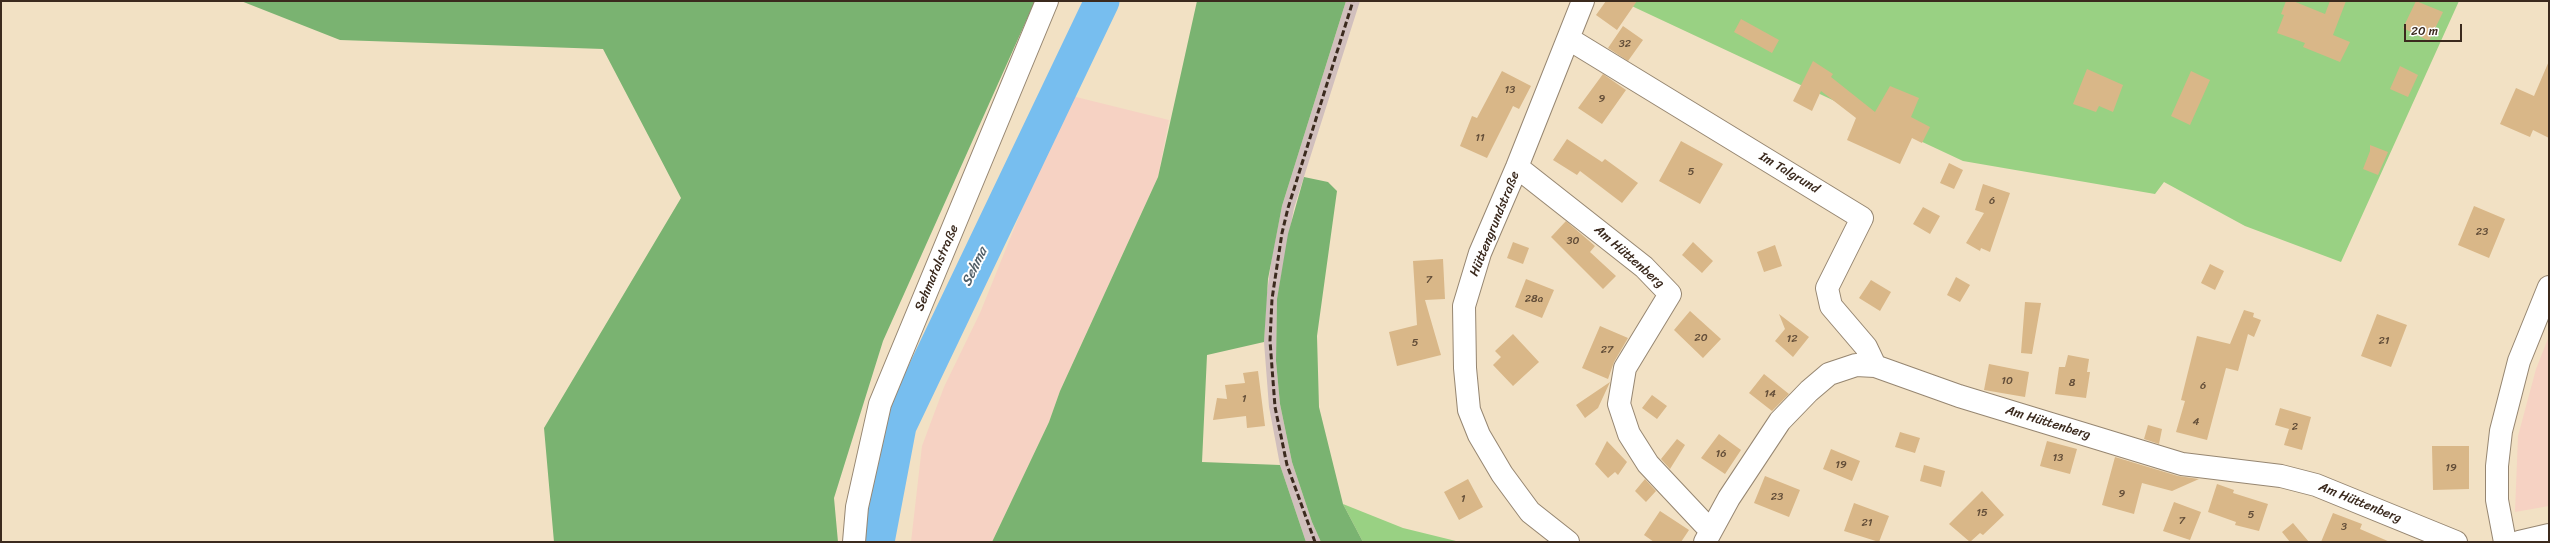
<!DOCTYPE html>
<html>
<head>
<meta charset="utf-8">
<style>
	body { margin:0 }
	#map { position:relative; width:2550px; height:543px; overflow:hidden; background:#f2e1c4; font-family:Sriracha,sans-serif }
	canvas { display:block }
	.frame { position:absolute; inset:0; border:2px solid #3b2a1e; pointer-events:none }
	.scale { position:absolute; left:2404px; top:24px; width:58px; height:18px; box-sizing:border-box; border:2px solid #3b2a1e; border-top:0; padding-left:5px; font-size:12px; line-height:14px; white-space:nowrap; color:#3b2a1e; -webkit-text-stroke:3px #fff; paint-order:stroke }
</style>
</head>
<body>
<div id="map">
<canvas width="2550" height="543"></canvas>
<div class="frame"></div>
<div class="scale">20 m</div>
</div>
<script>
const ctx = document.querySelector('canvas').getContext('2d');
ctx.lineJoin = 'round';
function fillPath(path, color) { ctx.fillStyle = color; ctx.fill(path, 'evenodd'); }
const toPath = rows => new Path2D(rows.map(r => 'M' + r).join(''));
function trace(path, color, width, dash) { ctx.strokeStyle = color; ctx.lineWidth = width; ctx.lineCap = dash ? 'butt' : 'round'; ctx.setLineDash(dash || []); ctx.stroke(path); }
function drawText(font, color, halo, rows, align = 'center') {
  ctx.font = font + ' Sriracha,sans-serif'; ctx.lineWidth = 4; ctx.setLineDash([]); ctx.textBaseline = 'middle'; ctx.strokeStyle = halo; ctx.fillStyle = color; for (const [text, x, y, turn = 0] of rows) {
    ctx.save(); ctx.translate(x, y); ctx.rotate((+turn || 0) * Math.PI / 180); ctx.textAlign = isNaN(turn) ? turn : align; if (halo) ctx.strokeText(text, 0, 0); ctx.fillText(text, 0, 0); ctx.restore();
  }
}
fillPath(toPath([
	[1068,95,1169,120,1158,177,1060,391,1049,422,992,542,911,542,922,446,944,387,980,313],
	[2549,336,2549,506,2515,512,2518,436,2536,369]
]), '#f6d2c3');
fillPath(toPath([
	[1346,1,1360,1,1294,208,1277,299,1276,361,1280,404,1292,462,1312,522,1321,542,1306,542,1280,465,1269,407,1264,342,1266,300,1272,256,1282,206]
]), '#d1bfbd');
fillPath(toPath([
	[1621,1,2459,1,2341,262,2245,226,2164,182,2155,194,1963,161],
	[1343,504,1403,528,1460,542,1363,542]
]), '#99d183');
fillPath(toPath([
	[241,1,1035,1,883,341,834,498,838,542,554,542,544,428,681,198,603,49,340,40],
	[1197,1,1346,1,1282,206,1268,279,1264,342,1207,355,1202,462,1280,465,1306,542,992,542,1049,422,1060,391,1158,177],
	[1304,177,1328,182,1337,191,1317,336,1319,407,1343,504,1363,542,1321,542,1312,522,1292,462,1280,404,1276,361,1277,299,1288,234]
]), '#7ab371');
trace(toPath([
	[877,542,899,426,1102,1]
]), '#77beef', 35);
fillPath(toPath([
	[1606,1,1637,1,1617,30,1596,15],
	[2286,1,2293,1,2325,14,2330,1,2346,1,2333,35,2350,42,2340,62,2303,47,2305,43,2277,33,2284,15,2281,14],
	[2416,1,2443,12,2429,41,2403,28],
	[1741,19,1779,40,1772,53,1734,32],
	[1623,26,1643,40,1628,61,1608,48],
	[1813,61,1833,74,1831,77,1875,112,1890,86,1919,98,1911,117,1930,127,1922,143,1912,138,1900,164,1847,140,1856,118,1821,91,1812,111,1793,101],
	[2549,61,2549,138,2533,130,2530,137,2500,124,2516,88,2534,96],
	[2400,66,2418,75,2408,97,2390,89],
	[2087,69,2123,85,2113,112,2099,106,2096,112,2073,104],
	[1502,71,1531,86,1519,109,1513,106,1487,158,1460,146,1472,116,1477,118],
	[2191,71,2210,80,2190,125,2171,116],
	[1603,74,1626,90,1602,124,1578,108],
	[1567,139,1602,162,1605,159,1638,183,1622,203,1580,171,1577,175,1553,160],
	[1681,141,1723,164,1700,204,1659,181],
	[2370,145,2388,152,2378,175,2363,169,2370,151],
	[1949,163,1963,170,1954,189,1940,183],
	[1983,184,2010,193,1990,252,1981,248,1980,251,1966,243,1984,213,1975,210],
	[2474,206,2505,219,2489,258,2458,245],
	[1923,207,1940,216,1930,234,1913,224],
	[1566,221,1595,246,1590,252,1616,276,1603,289,1551,237],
	[1513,242,1529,248,1523,264,1507,258],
	[1693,242,1713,261,1702,273,1682,255],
	[1775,245,1782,266,1764,272,1757,252],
	[1443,259,1445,299,1425,300,1441,355,1397,366,1389,332,1417,325,1413,261],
	[2210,264,2224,271,2215,290,2201,283],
	[1956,277,1970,285,1960,302,1947,295],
	[1526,279,1554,290,1542,318,1515,307],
	[1871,280,1891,292,1880,311,1859,298],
	[2025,302,2041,303,2032,354,2021,353],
	[2244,310,2254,313,2253,317,2261,320,2254,337,2248,334,2238,371,2226,368,2207,440,2176,432,2185,401,2181,400,2197,336,2230,344],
	[1690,311,1721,339,1703,358,1674,330],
	[1779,314,1809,337,1793,357,1775,341,1785,329],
	[2377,314,2407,325,2391,367,2361,356],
	[1600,326,1628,338,1614,362,1608,379,1582,368],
	[1513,334,1539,362,1513,386,1493,365,1501,357,1495,351],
	[2068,355,2089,359,2087,372,2090,372,2086,398,2055,394,2059,367,2065,367],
	[1989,364,2029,372,2025,397,1984,390],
	[1258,371,1265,426,1247,428,1246,416,1213,420,1217,398,1227,399,1225,385,1245,383,1243,373],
	[1764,374,1789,394,1772,411,1749,393],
	[1610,382,1598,408,1585,418,1576,405],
	[1652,395,1667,406,1657,419,1642,408],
	[2280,408,2311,417,2302,450,2284,445,2289,429,2275,425],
	[2148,425,2162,429,2159,444,2144,439],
	[1900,432,1920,438,1915,453,1895,447],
	[1719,434,1741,450,1725,474,1701,458],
	[1677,439,1685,445,1670,469,1661,459],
	[1607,441,1627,462,1618,475,1615,472,1608,478,1595,464],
	[2047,441,2077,449,2070,474,2040,466],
	[2432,446,2469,446,2469,489,2433,490],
	[1831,449,1860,461,1852,481,1823,469],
	[2115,457,2178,476,2199,479,2172,491,2142,483,2134,514,2102,505],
	[1924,465,1945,471,1941,487,1920,481],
	[1765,476,1800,490,1789,517,1754,503],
	[1468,479,1483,507,1459,520,1444,492],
	[1645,479,1656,491,1646,502,1635,491],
	[2217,484,2234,490,2233,493,2268,504,2259,531,2235,525,2236,522,2208,512],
	[1982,491,2004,515,1983,535,1980,533,1970,542,1949,524],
	[2174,502,2201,512,2190,540,2163,531],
	[1854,503,1889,516,1879,542,1844,531],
	[1660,511,1689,530,1681,542,1654,542,1644,535],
	[2333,513,2362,524,2360,529,2390,542,2321,542],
	[2293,523,2309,542,2290,542,2282,532]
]), '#d9b788');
const street = toPath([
	[1569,39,1862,218,1827,288,1831,306,1866,347,1875,366],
	[1517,167,1644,267,1670,294,1625,368,1619,404,1629,434,1648,464,1710,530],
	[1568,542,1530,512,1502,474,1479,435,1469,410,1465,368,1464,306,1480,253,1517,167,1583,1],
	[1705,542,1729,498,1780,421,1809,391,1829,374,1856,365,1875,366,1959,396,2182,464,2281,476,2316,485,2456,542],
	[2519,542,2549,535]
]);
const secondary = toPath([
	[854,542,857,507,880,404,1047,1]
]);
const primary = toPath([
	[2505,542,2497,500,2497,466,2501,431,2519,361,2549,287]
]);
trace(street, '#968671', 24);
trace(secondary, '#968671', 24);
trace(primary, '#968671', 24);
trace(street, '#fff', 22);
trace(secondary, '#fff', 22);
trace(primary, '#fff', 22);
trace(toPath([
	[1315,542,1287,465,1275,407,1270,341,1272,299,1282,233,1288,208,1353,1]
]), '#3b2a1e', 3, [6, 3]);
drawText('11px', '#624d38', null, [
	["32",1625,44],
	["13",1510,90],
	["9",1602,99],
	["11",1480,138],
	["5",1691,172],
	["6",1992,201],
	["23",2482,232],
	["30",1573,241],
	["7",1429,280],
	["28a",1534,299],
	["20",1701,338],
	["12",1792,339],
	["21",2384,341],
	["5",1415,343],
	["27",1607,350],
	["10",2007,381],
	["8",2072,383],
	["6",2203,386],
	["14",1770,394],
	["1",1244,399],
	["4",2196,422],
	["2",2295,427],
	["16",1721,454],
	["13",2058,458],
	["19",1841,465],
	["19",2451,468],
	["9",2122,494],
	["23",1777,497],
	["1",1463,499],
	["15",1982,513],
	["5",2251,515],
	["7",2182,521],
	["21",1867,523],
	["3",2344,527]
]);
drawText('13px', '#3b2a1e', '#fff', [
	["Im Talgrund",1789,173,31],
	["Hüttengrundstraße",1495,224,-68],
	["Am Hüttenberg",1629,257,41],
	["Sehmatalstraße",937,268,-67],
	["Am Hüttenberg",2048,423,17],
	["Am Hüttenberg",2360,503,22]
]);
drawText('italic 14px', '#505e67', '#fff', [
	["Sehma",975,267,-64]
]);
</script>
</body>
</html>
